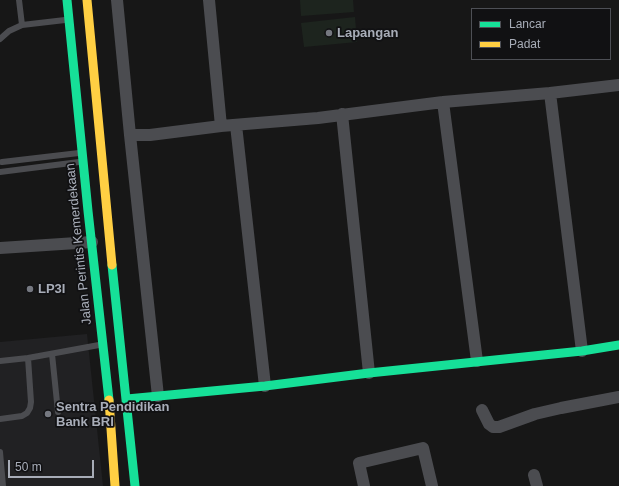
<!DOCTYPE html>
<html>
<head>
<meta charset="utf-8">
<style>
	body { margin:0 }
	#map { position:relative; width:619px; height:486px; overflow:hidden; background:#171717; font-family:Arial,sans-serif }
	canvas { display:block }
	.legend { position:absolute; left:471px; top:8px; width:140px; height:52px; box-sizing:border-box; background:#111113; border:1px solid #4d4f55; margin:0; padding:5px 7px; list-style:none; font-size:12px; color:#a8adb8 }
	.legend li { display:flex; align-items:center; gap:8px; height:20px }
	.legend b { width:20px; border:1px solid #4d4f55 }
	.scale { position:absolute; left:8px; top:460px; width:86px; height:18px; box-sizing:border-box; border:2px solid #a8adb8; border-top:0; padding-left:5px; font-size:12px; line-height:14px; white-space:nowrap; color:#a8adb8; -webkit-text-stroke:3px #111113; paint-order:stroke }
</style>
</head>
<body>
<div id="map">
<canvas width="619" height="486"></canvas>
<ul class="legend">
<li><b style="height:5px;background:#16e098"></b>Lancar</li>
<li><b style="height:5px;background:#ffcf43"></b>Padat</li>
</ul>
<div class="scale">50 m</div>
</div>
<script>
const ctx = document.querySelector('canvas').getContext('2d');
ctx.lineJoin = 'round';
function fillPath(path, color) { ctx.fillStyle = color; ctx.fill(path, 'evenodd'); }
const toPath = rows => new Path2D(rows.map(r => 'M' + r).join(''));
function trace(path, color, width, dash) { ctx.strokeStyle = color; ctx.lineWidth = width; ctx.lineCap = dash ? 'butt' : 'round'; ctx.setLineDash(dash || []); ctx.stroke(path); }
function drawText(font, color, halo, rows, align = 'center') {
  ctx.font = font + ' Arial,sans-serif'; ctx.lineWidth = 3.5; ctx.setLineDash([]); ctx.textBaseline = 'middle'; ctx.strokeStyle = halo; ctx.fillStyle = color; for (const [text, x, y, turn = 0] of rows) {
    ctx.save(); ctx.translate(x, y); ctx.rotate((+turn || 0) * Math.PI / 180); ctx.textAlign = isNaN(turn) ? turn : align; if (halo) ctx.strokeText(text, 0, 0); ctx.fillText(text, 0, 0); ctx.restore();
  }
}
fillPath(toPath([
	[87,334,103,486,0,486,0,342]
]), '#212123');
fillPath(toPath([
	[300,0,353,0,354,12,301,16],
	[355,17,357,42,304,47,301,23]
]), '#1d241e');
trace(toPath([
	[19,0,22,25],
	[0,39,9,31,22,25,65,20],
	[2,162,79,153],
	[0,172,79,162],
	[52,354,58,412],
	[0,361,28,358],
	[0,419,22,416,27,413,30,408,31,402,28,358,99,345],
	[0,452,3,486]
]), '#4b4c50', 6);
trace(toPath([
	[117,0,130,135,158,396],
	[209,0,221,126],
	[550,93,582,351],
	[443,102,477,361],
	[342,114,369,373],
	[236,125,265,386],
	[130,135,150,135,221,126,318,118,443,102,550,93,619,85],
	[0,248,92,242],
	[482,410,489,424,493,427,499,427,535,414,561,408,619,397],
	[534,475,537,486],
	[364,486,359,463,423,448,432,486]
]), '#4b4c50', 12);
trace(toPath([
	[67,0,88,211,109,400],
	[112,265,135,486],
	[127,399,265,386,369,373,582,351,619,345]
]), '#16e098', 9);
trace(toPath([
	[87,0,112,265],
	[109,400,115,486]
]), '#ffcf43', 9);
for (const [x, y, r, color] of [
	[329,33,4,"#757880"],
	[30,289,4,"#757880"],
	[48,414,4,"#757880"]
]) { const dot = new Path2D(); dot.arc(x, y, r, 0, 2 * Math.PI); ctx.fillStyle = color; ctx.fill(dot); trace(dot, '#111113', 1.5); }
drawText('bold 13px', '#a8adb8', '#111113', [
	["Lapangan",337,33],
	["LP3I",38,289],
	["Sentra Pendidikan",56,407],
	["Bank BRI",56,422]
], 'left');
drawText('13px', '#a8adb8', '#111113', [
	["Jalan Perintis Kemerdekaan",79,244,-96]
]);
</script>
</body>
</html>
